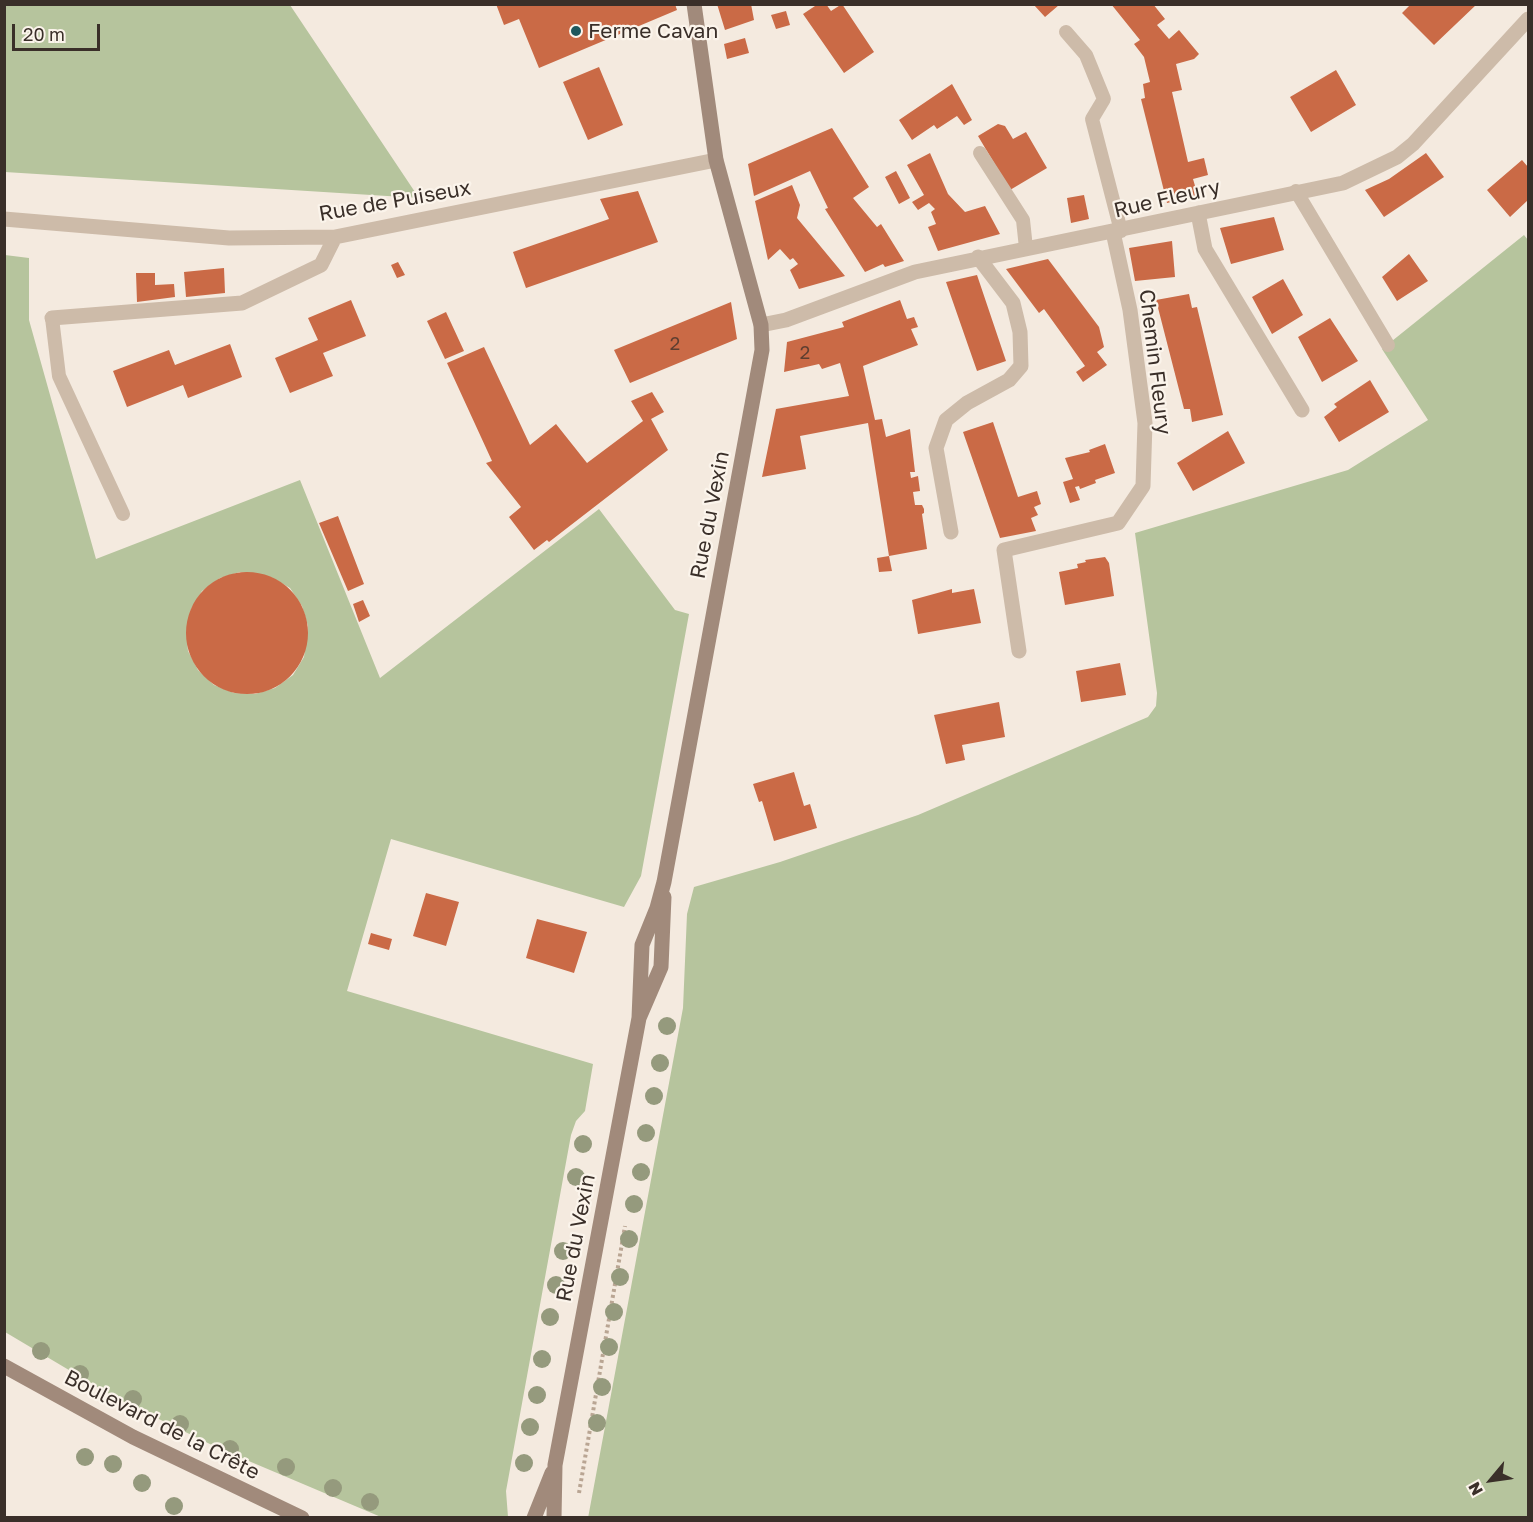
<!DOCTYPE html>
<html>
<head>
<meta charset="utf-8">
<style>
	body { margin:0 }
	#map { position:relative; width:1533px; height:1522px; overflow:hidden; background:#f4eadf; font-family:"Golos Text",sans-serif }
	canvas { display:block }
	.frame { position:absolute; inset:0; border:6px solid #3a2f29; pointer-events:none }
	.north { position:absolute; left:1461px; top:1450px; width:60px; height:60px; -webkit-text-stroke:4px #fbf4eb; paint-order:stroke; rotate:241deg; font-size:16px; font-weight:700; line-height:24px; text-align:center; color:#3a2f29 }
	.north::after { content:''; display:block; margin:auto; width:21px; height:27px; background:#3a2f29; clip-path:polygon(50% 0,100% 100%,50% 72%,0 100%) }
	.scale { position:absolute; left:12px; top:24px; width:88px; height:27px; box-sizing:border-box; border:3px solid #3a2f29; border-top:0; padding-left:8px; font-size:18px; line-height:21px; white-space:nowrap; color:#3a2f29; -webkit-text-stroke:4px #fbf4eb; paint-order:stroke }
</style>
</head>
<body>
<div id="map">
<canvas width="1533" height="1522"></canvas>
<div class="frame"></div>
<div class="north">N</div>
<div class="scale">20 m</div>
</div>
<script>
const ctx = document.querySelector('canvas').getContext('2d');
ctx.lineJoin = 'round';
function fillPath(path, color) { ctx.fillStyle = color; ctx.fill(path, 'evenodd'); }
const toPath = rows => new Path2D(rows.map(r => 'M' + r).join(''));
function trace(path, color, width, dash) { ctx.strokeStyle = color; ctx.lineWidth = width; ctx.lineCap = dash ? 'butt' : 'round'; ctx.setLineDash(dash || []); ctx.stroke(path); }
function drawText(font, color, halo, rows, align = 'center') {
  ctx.font = font + ' "Golos Text",sans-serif'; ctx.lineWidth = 4.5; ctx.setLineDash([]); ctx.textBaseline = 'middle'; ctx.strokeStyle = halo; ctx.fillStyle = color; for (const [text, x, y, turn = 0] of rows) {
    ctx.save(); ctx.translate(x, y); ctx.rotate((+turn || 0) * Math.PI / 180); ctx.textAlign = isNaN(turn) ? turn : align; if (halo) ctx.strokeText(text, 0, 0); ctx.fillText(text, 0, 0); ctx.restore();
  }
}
fillPath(toPath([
	[4,5,290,5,419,198,5,172],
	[1524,235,1528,240,1528,1517,588,1518,683,1008,687,914,694,887,780,862,918,815,1148,717,1156,706,1157,693,1135,533,1348,470,1428,420,1382,349],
	[5,255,29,258,29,320,96,559,300,480,380,678,599,509,675,610,689,614,641,876,624,907,391,839,347,991,593,1064,585,1111,576,1121,571,1135,506,1491,508,1517,381,1517,218,1448,116,1398,5,1332],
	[240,572,271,577,290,588,302,606,308,626,304,657,293,675,275,688,255,694,234,693,214,685,198,670,188,651,187,641,191,609,202,591,220,578]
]), '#b6c49d');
fillPath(toPath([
	[496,4,675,4,677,10,539,68,519,19,504,25],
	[717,4,751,4,754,20,725,30],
	[818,4,826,4,831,11,842,4,874,52,844,73,803,14],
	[1111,4,1153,4,1165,19,1157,25,1169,39,1179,30,1199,54,1194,59,1176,64,1182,90,1172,92,1188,162,1204,158,1208,175,1193,179,1198,196,1167,203,1141,99,1145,98,1143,84,1150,82,1144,57,1134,44,1140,40],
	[1411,4,1477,4,1434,45,1402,13],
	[1034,5,1059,5,1045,17],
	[786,11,790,25,776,29,771,15],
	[745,38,749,53,727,59,724,44],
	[599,67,623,125,588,140,563,82],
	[1336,70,1356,105,1311,132,1290,97],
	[952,84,972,120,964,125,957,116,937,129,934,125,912,140,899,120],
	[998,124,1005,126,1013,139,1026,132,1047,168,1010,190,978,136],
	[832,128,869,187,853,198,877,227,881,224,904,261,885,267,883,264,865,272,825,209,828,208,810,171,754,196,748,164],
	[930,153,948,194,965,212,985,206,1000,234,938,251,928,227,936,224,931,212,935,209,929,203,918,210,912,202,924,195,907,165],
	[1426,153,1444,177,1384,217,1365,190,1389,179],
	[1522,160,1528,167,1528,200,1510,217,1487,190],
	[896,171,910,198,899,204,885,177],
	[792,185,800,205,797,218,845,276,799,289,790,270,798,264,793,258,790,260,780,249,768,260,755,201],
	[638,191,658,242,526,288,513,252,609,219,600,199],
	[1084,195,1089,219,1071,223,1067,198],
	[1274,217,1284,250,1231,264,1220,228],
	[1172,241,1175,277,1135,281,1129,248],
	[1409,254,1428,281,1397,301,1382,277],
	[1048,259,1099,327,1104,347,1097,352,1107,365,1083,382,1076,372,1085,366,1044,309,1039,313,1006,269],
	[398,262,405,275,397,278,391,265],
	[224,268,225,293,186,297,184,272],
	[136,273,155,273,155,285,174,284,175,297,137,302],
	[977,275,1006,361,977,371,946,282],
	[1283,279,1303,315,1272,334,1252,297],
	[1189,294,1192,308,1197,307,1223,415,1192,422,1190,409,1184,409,1156,300],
	[351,300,366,336,323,353,333,376,290,393,275,358,318,340,308,318],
	[900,300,907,319,914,317,918,327,911,329,918,345,863,366,875,420,882,419,886,437,910,429,915,472,910,472,911,478,918,476,920,491,913,492,915,505,922,505,924,509,924,513,922,514,927,549,889,556,868,423,800,436,806,469,762,477,776,409,849,396,840,363,822,369,819,364,784,372,787,342,844,327,842,322],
	[731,302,737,339,630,383,614,350],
	[446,312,464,351,445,359,427,321],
	[1330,318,1358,361,1322,382,1298,337],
	[230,344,242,377,188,398,183,385,127,407,113,371,169,350,175,365],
	[484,347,530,445,556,424,587,463,643,421,631,401,652,392,664,412,651,419,668,450,549,542,547,540,534,550,509,517,521,507,486,463,492,461,447,363],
	[1370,380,1389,412,1339,442,1324,417,1337,407,1334,404],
	[993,422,1018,497,1037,491,1041,504,1034,507,1038,515,1031,518,1036,531,1000,538,963,432],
	[1228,431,1245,463,1193,491,1177,463],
	[1105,444,1115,473,1095,480,1096,483,1080,489,1079,486,1075,487,1080,500,1070,503,1063,482,1073,479,1065,458,1090,452,1089,450],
	[338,516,364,584,348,591,319,523],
	[889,556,892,571,879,572,877,558],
	[1105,557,1109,563,1114,596,1065,605,1059,572,1078,568,1077,564,1086,562,1085,560],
	'186 633a61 61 0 1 1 122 0a61 61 0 1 1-122 0Z',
	[952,589,952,593,974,589,981,623,918,634,912,600],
	[363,600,370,616,359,622,353,604],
	[1120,663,1126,695,1081,702,1076,671],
	[999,702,1005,737,962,745,965,760,946,764,934,715],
	[794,772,804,806,810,804,817,828,774,841,762,801,759,802,753,784],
	[426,893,459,902,446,946,413,936],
	[537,919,587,932,574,973,526,958],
	[371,933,392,939,389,950,368,944]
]), '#ca6a46');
trace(toPath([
	[579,1493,625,1226]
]), '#b9a593', 4, [3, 3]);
trace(toPath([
	[1066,32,1086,55,1104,99,1092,119,1121,231],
	[980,153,1023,220,1026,248],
	[1296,191,1388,345],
	[52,318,59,376,123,514]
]), '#cdbba9', 14);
trace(toPath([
	[1198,213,1205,249,1302,410],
	[4,219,229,238,335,237,716,160],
	[52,318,242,303,321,265,335,237],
	[761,325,786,320,915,272,1343,183,1397,157,1413,144,1528,19],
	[951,532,936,448,946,420,967,403,1009,380,1021,366,1020,332,1013,303,978,257],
	[1019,651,1004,550,1118,523,1143,486,1145,423,1130,310,1113,232]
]), '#cdbba9', 15);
trace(toPath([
	[639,1018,642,945,657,908,664,882,762,350,761,325,716,160,694,4],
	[4,1366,133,1437,302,1518],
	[534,1518,552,1473],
	[554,1518,555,1465,639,1018,661,967,664,897]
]), '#a18a7b', 15);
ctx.fillStyle = '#959a7d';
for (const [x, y] of [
	[667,1026],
	[660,1063],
	[654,1096],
	[646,1133],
	[583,1144],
	[641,1172],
	[576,1177],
	[634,1204],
	[629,1239],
	[563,1251],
	[620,1277],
	[556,1285],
	[614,1312],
	[550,1317],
	[609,1347],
	[41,1351],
	[542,1359],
	[80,1374],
	[602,1387],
	[537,1395],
	[133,1399],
	[597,1423],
	[180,1424],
	[530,1427],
	[230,1449],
	[85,1457],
	[524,1463],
	[113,1464],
	[286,1467],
	[142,1483],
	[333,1488],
	[370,1502],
	[174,1506]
]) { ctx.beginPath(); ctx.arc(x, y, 9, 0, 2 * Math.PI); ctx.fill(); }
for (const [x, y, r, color] of [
	[576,31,6,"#1d575d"]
]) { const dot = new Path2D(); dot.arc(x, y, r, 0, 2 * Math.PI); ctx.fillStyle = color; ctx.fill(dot); trace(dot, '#fbf4eb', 2); }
drawText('18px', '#5e3e30', null, [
	["2",675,344],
	["2",805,353]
]);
drawText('21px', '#3a2f29', '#fbf4eb', [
	["Ferme Cavan",588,31]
], 'left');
drawText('21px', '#3a2f29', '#fbf4eb', [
	["Rue Fleury",1167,199,-13],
	["Rue de Puiseux",395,201,-10],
	["Chemin Fleury",1155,362,83],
	["Rue du Vexin",710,515,-79],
	["Rue du Vexin",576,1238,-79],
	["Boulevard de la Crête",162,1425,27]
]);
</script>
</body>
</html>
